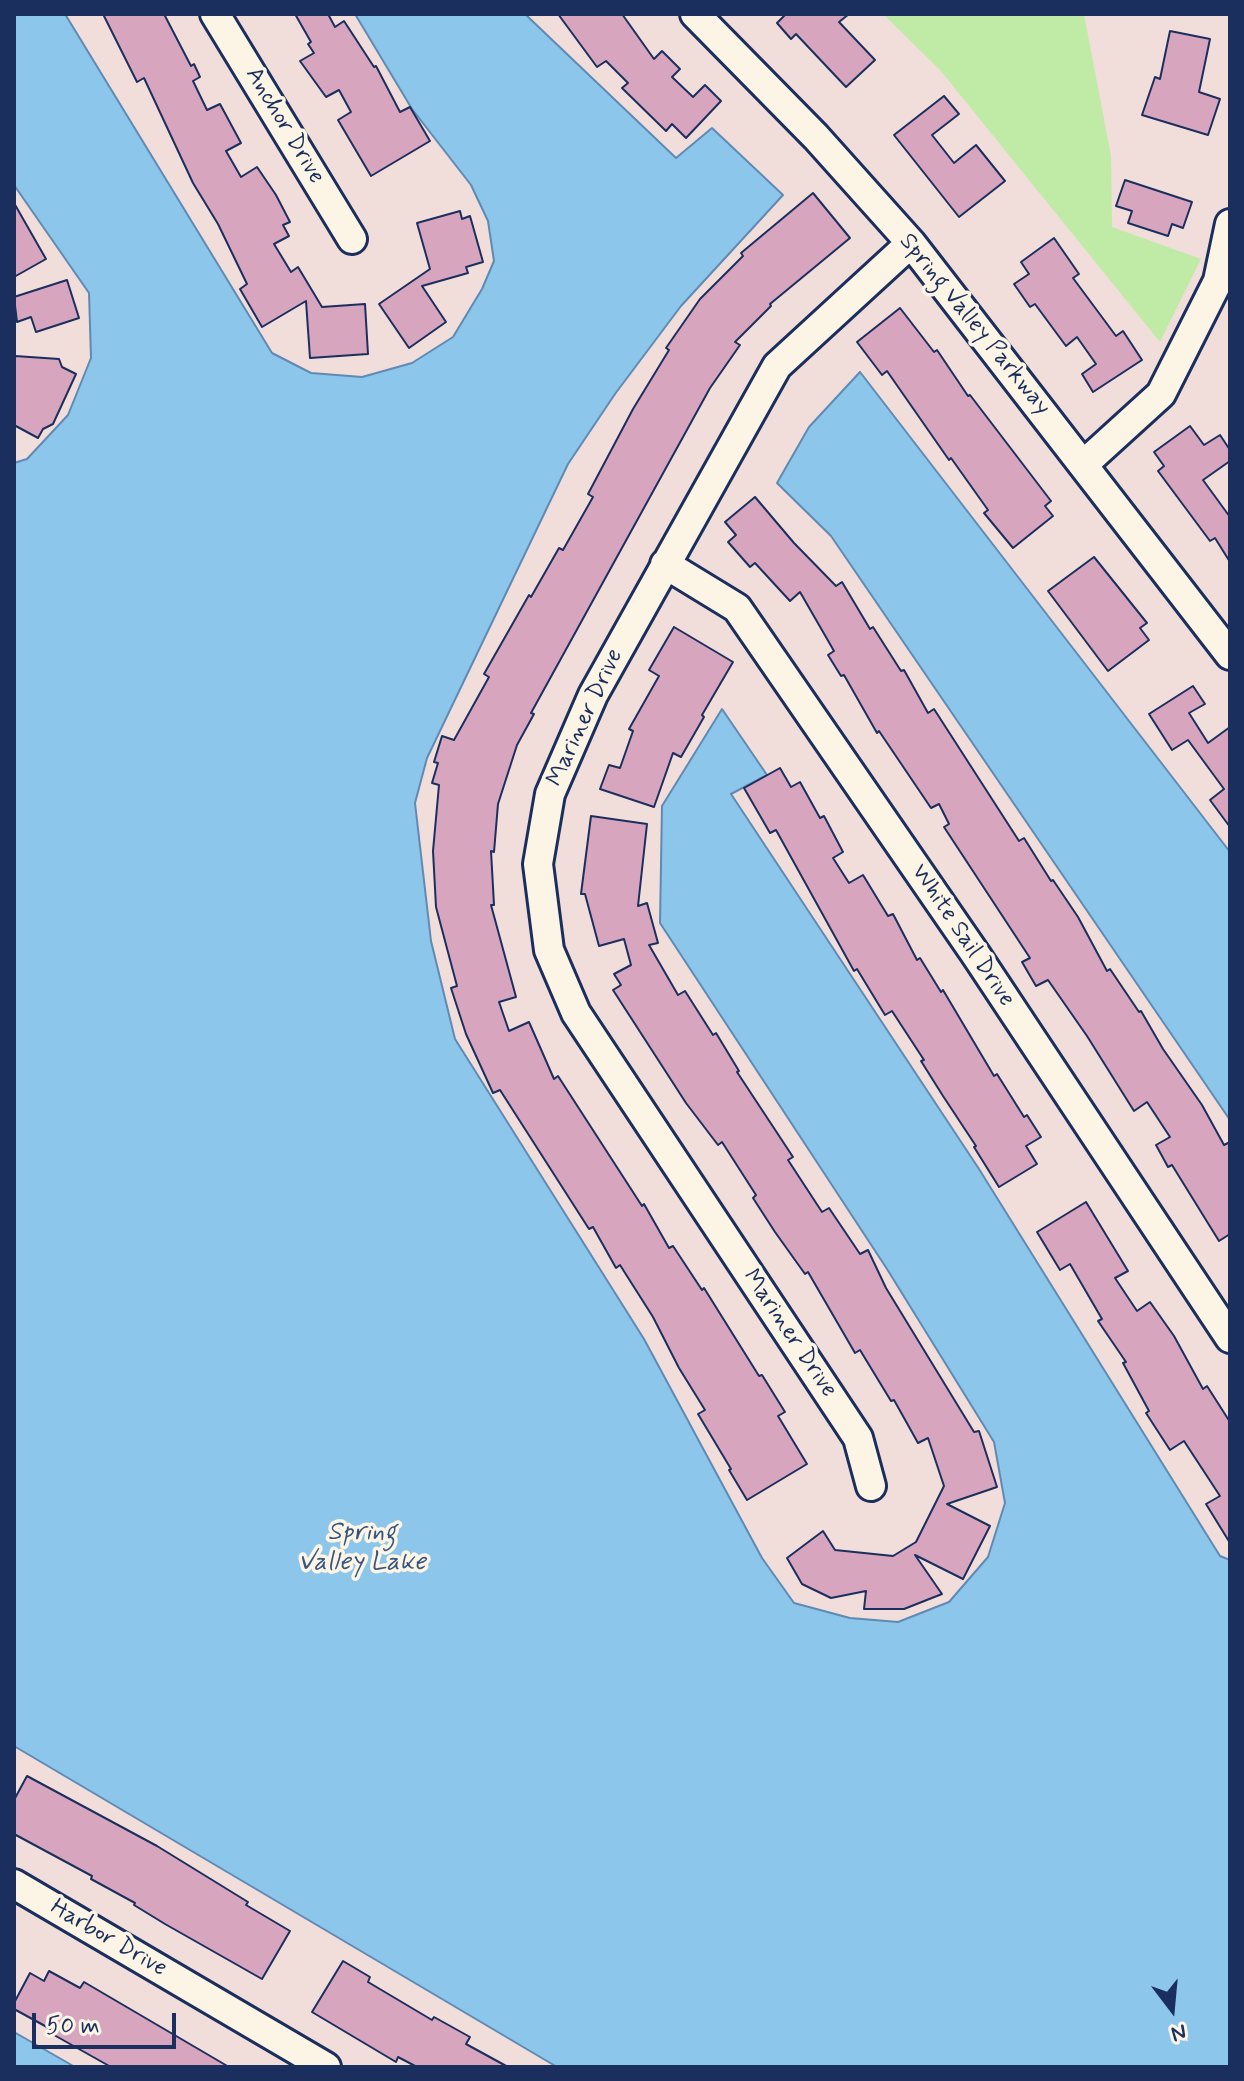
<!DOCTYPE html>
<html>
<head>
<meta charset="utf-8">
<style>
	body { margin:0 }
	#map { position:relative; width:1244px; height:2081px; overflow:hidden; background:#f1ddda; font-family:Mynerve,sans-serif }
	canvas { display:block }
	.frame { position:absolute; inset:0; border:16px solid #1b2f5e; pointer-events:none }
	.north { position:absolute; left:1132px; top:1969px; width:80px; height:80px; -webkit-text-stroke:6px #fcf5e5; paint-order:stroke; rotate:164deg; font-size:22px; font-weight:700; line-height:32px; text-align:center; color:#1b2f5e }
	.north::after { content:''; display:block; margin:auto; width:28px; height:36px; background:#1b2f5e; clip-path:polygon(50% 0,100% 100%,50% 72%,0 100%) }
	.scale { position:absolute; left:32px; top:2013px; width:144px; height:36px; box-sizing:border-box; border:4px solid #1b2f5e; border-top:0; padding-left:10px; font-size:24px; line-height:28px; white-space:nowrap; color:#1b2f5e; -webkit-text-stroke:6px #fcf5e5; paint-order:stroke }
</style>
</head>
<body>
<div id="map">
<canvas width="1244" height="2081"></canvas>
<div class="frame"></div>
<div class="north">N</div>
<div class="scale">50 m</div>
</div>
<script>
const ctx = document.querySelector('canvas').getContext('2d');
ctx.lineJoin = 'round';
function fillPath(path, color) { ctx.fillStyle = color; ctx.fill(path, 'evenodd'); }
const toPath = rows => new Path2D(rows.map(r => 'M' + r).join(''));
function trace(path, color, width, dash) { ctx.strokeStyle = color; ctx.lineWidth = width; ctx.lineCap = dash ? 'butt' : 'round'; ctx.setLineDash(dash || []); ctx.stroke(path); }
function drawText(font, color, halo, rows, align = 'center') {
  ctx.font = font + ' Mynerve,sans-serif'; ctx.lineWidth = 7; ctx.setLineDash([]); ctx.textBaseline = 'middle'; ctx.strokeStyle = halo; ctx.fillStyle = color; for (const [text, x, y, turn = 0] of rows) {
    ctx.save(); ctx.translate(x, y); ctx.rotate((+turn || 0) * Math.PI / 180); ctx.textAlign = isNaN(turn) ? turn : align; if (halo) ctx.strokeText(text, 0, 0); ctx.fillText(text, 0, 0); ctx.restore();
  }
}
fillPath(toPath([
	[883,14,1084,14,1111,156,1112,227,1201,259,1160,342,940,70]
]), '#c0eba7');
const water = toPath([
	[14,14,65,14,272,353,311,373,362,377,412,363,453,337,482,289,494,261,488,221,471,185,412,109,355,14,525,14,676,158,712,128,783,195,681,306,615,394,568,464,427,758,415,803,431,941,455,1039,644,1339,762,1558,794,1603,850,1618,898,1622,949,1602,988,1557,1005,1503,994,1442,887,1269,660,923,662,806,722,709,767,775,731,794,979,1169,1220,1556,1230,1560,1230,2067,557,2067,14,1746,14,463,27,459,68,415,91,358,89,293,14,185,14,14],
	[860,372,1230,852,1230,1120,831,536,777,483,809,427,860,372],
	[14,2032,75,2067,14,2067,14,2032]
]);
fillPath(water, '#8cc6eb');
trace(water, '#5f8ab3', 2);
const building = toPath([
	[103,14,164,14,191,66,194,64,200,77,193,81,207,110,220,104,241,143,226,151,241,177,257,167,276,195,290,222,283,225,289,236,274,244,291,272,298,267,322,307,365,304,368,354,310,358,306,301,262,327,240,289,247,284,218,224,193,183,144,78,137,82,103,14],
	[295,14,328,14,335,27,344,21,374,67,376,66,400,112,410,107,430,141,371,176,338,120,351,112,339,90,326,97,300,61,314,53,308,44,311,42,295,14],
	[558,14,622,14,654,59,662,51,680,69,672,77,693,97,705,85,721,101,686,138,672,124,666,131,622,88,628,83,606,61,597,67,558,14],
	[786,14,849,14,839,22,875,60,846,87,796,34,791,39,777,23,786,14],
	[1170,31,1210,39,1199,92,1220,99,1208,135,1142,115,1155,77,1160,79,1170,31],
	[944,96,959,114,932,135,954,163,976,145,1005,181,959,217,894,135,944,96],
	[1125,180,1192,202,1183,228,1172,224,1168,236,1128,223,1132,211,1116,206,1125,180],
	[813,193,850,238,770,304,771,306,735,342,740,345,710,388,531,713,534,714,517,745,498,804,494,852,491,851,494,905,491,905,516,997,499,1002,509,1031,529,1022,554,1079,558,1076,642,1206,644,1204,669,1248,673,1246,702,1290,704,1288,759,1376,762,1375,785,1412,778,1416,807,1464,747,1500,729,1470,731,1469,698,1414,705,1410,679,1368,653,1317,620,1265,616,1268,593,1227,589,1229,500,1090,493,1093,466,1034,451,988,457,986,436,907,433,851,439,785,432,783,438,763,434,762,442,736,454,740,489,677,484,674,529,595,531,597,559,548,563,550,593,497,588,494,633,409,669,350,666,348,700,299,743,256,741,253,813,193],
	[14,203,46,259,14,277,14,203],
	[460,211,462,219,470,216,483,262,466,267,468,273,422,286,446,322,409,348,379,304,430,269,417,223,460,211],
	[1054,238,1079,274,1073,278,1116,336,1123,331,1142,360,1093,392,1082,374,1096,364,1077,337,1066,346,1035,304,1030,307,1014,284,1029,274,1021,262,1054,238],
	[67,280,79,318,36,332,31,317,17,322,14,297,67,280],
	[900,308,934,352,937,350,968,396,970,395,1051,501,1045,506,1053,516,1013,548,984,513,988,510,951,458,949,460,887,371,882,375,857,342,900,308],
	[15,356,59,359,62,367,76,374,53,424,43,429,38,438,14,425,15,356],
	[1190,426,1204,445,1220,435,1230,450,1230,461,1203,480,1230,517,1230,562,1215,538,1210,541,1158,471,1164,466,1154,452,1190,426],
	[755,497,794,543,836,586,842,582,870,629,873,627,901,671,904,670,928,713,934,709,1019,841,1024,838,1051,881,1053,880,1078,917,1107,971,1110,969,1139,1012,1141,1011,1163,1049,1202,1105,1224,1145,1230,1142,1230,1234,1219,1241,1172,1165,1168,1167,1156,1145,1170,1137,1147,1102,1134,1111,1087,1036,1048,980,1036,986,1022,962,1030,958,944,827,949,824,939,804,931,808,879,731,877,733,844,675,841,676,828,655,834,651,800,592,790,601,755,563,750,567,728,542,736,535,725,522,755,497],
	[1094,557,1147,623,1140,628,1149,640,1108,671,1048,591,1094,557],
	[674,627,733,662,702,715,704,717,681,757,673,753,654,807,600,789,609,765,620,768,633,731,629,729,659,676,649,670,674,627],
	[1193,686,1205,704,1189,713,1208,743,1230,727,1230,827,1210,800,1224,789,1188,740,1172,750,1149,714,1193,686],
	[780,768,791,787,800,782,820,818,824,816,843,852,833,858,849,883,863,875,888,916,893,914,917,960,920,958,941,992,943,990,994,1076,997,1074,1024,1117,1027,1115,1041,1137,1026,1146,1037,1164,999,1187,974,1147,976,1146,943,1096,921,1061,924,1060,892,1011,885,1015,857,969,854,971,776,830,770,833,744,788,780,768],
	[591,816,647,824,638,906,647,903,658,943,649,945,678,995,685,991,713,1035,716,1033,739,1071,737,1072,793,1157,788,1160,822,1212,829,1208,860,1254,868,1250,886,1288,974,1432,979,1431,997,1487,947,1504,990,1526,963,1579,915,1555,942,1594,904,1609,864,1609,866,1591,831,1598,802,1584,787,1558,823,1531,835,1550,893,1556,916,1542,944,1486,928,1438,918,1443,894,1400,891,1401,860,1350,855,1353,808,1272,805,1274,775,1232,753,1198,756,1195,722,1142,718,1145,686,1103,613,990,621,985,614,974,631,965,624,939,599,946,585,894,581,894,591,816],
	[1086,1202,1128,1271,1115,1278,1137,1311,1150,1302,1174,1336,1203,1389,1207,1386,1230,1422,1230,1543,1206,1504,1220,1496,1184,1441,1170,1450,1146,1413,1149,1411,1123,1363,1126,1362,1098,1321,1102,1319,1070,1264,1060,1270,1037,1232,1086,1202],
	[27,1776,157,1846,248,1902,246,1905,290,1931,262,1979,165,1924,134,1905,135,1903,91,1879,92,1876,14,1834,14,1800,27,1776],
	[343,1961,370,1977,368,1982,432,2020,434,2017,470,2037,466,2044,508,2067,417,2067,398,2057,396,2062,312,2012,343,1961],
	[49,1971,80,1988,84,1982,229,2067,111,2067,54,2035,56,2032,14,2009,14,2003,30,1973,44,1981,49,1971]
]);
fillPath(building, '#d8a5bf');
trace(building, '#1b2f5e', 2);
const minor = toPath([
	[215,14,352,239],
	[695,14,816,137,911,243,1230,655],
	[1084,464,1161,394,1218,281,1230,224],
	[665,564,737,608,976,955,1230,1338],
	[871,1486,858,1438,576,1013,549,950,538,864,550,794,593,695,777,366,911,243],
	[14,1884,326,2067]
]);
trace(minor, '#1b2f5e', 34);
trace(minor, '#fcf5e5', 28);
drawText('24px', '#1b2f5e', '#fcf5e5', [
	["Anchor Drive",284,126,59],
	["Spring Valley Parkway",974,325,51],
	["Mariner Drive",586,718,-65],
	["White Sail Drive",962,936,56],
	["Mariner Drive",789,1334,56],
	["Harbor Drive",108,1939,30]
]);
drawText('italic 26px', '#375581', '#fcf5e5', [
	["Spring",362,1534],
	["Valley Lake",362,1564]
]);
</script>
</body>
</html>
